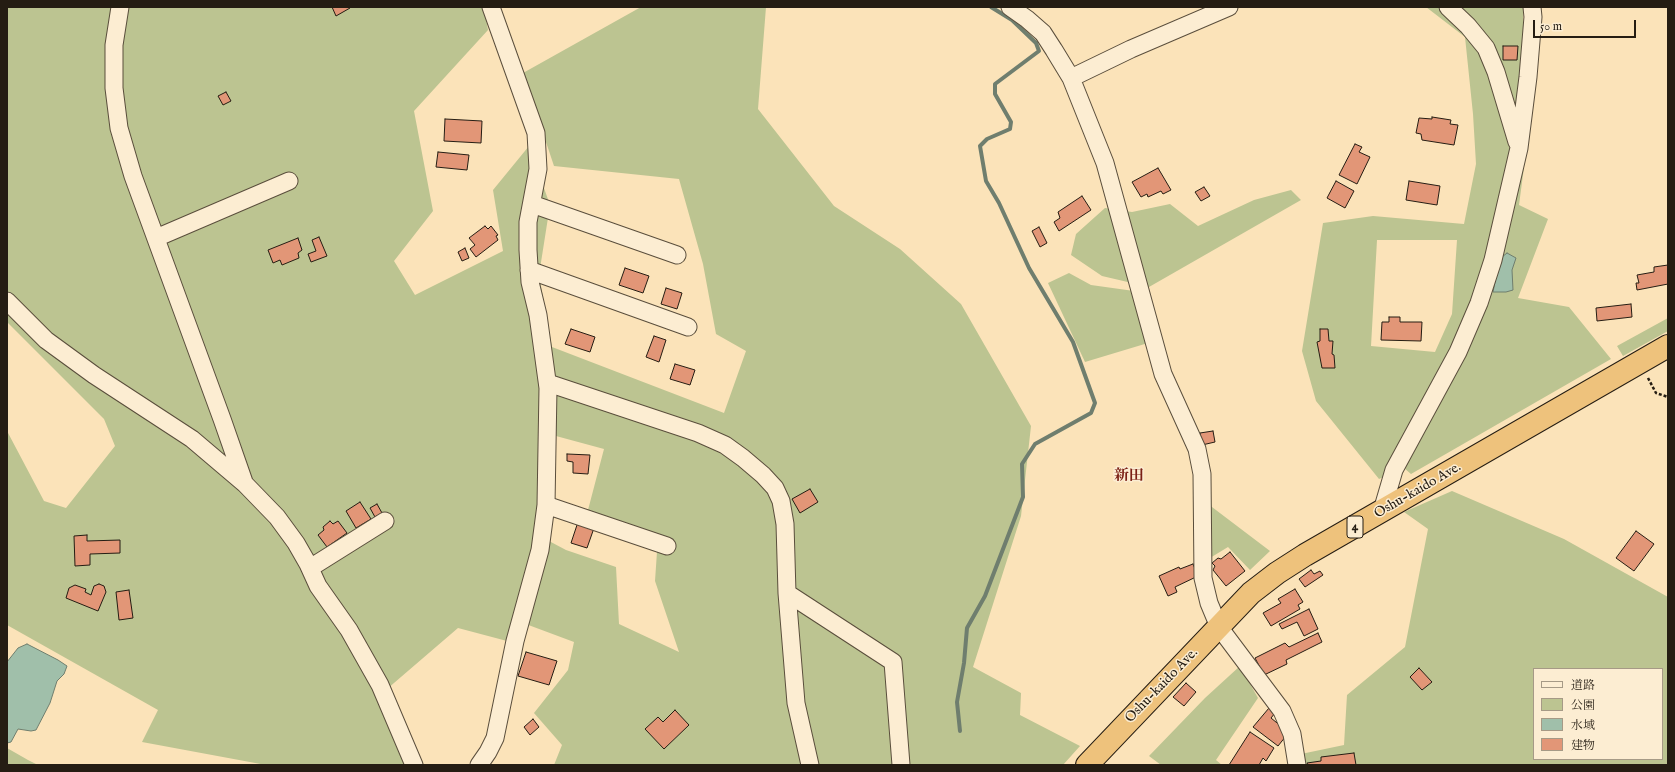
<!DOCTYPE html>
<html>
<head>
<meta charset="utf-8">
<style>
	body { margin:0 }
	#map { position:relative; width:1675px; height:772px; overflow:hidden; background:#fbe3b9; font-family:"IM FELL English","Noto Serif JP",serif }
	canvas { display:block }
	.frame { position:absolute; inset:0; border:8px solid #251d13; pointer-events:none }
	.legend { position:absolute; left:1533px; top:668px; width:130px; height:92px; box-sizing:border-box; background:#fcedd2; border:1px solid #a69a86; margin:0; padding:5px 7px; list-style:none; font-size:12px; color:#251d13 }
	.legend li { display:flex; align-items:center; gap:8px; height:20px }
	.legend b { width:20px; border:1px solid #a69a86 }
	.scale { position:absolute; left:1533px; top:20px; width:103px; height:18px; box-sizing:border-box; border:2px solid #251d13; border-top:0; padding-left:5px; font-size:12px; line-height:14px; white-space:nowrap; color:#251d13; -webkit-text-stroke:3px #fcedd2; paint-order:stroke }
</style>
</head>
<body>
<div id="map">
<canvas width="1675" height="772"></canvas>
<div class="frame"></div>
<ul class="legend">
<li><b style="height:5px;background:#fcedd2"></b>道路</li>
<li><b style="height:11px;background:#bcc491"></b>公園</li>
<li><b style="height:11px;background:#a0bfaa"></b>水域</li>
<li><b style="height:11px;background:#e29677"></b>建物</li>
</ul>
<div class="scale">50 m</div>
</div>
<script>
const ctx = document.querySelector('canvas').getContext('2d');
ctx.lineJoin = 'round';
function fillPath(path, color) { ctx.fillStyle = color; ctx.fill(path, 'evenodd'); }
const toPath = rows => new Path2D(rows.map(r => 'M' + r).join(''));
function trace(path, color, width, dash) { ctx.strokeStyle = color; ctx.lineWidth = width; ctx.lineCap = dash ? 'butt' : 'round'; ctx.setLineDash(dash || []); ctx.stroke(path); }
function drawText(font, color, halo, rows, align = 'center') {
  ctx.font = font + ' "IM FELL English","Noto Serif JP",serif'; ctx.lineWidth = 3; ctx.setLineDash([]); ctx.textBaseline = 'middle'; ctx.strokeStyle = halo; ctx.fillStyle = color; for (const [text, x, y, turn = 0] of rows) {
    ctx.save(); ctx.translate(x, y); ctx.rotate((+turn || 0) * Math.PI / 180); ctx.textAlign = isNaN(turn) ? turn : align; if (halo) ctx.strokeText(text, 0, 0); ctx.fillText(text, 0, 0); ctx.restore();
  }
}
fillPath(toPath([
	[7,7,484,7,488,30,414,111,433,211,394,261,415,295,503,251,493,190,529,146,550,205,539,275,552,347,724,413,746,351,716,334,703,264,679,179,554,166,523,73,641,7,766,7,758,109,834,206,900,249,961,304,1031,426,1021,516,973,667,1021,693,1020,715,1080,746,1063,765,554,765,562,745,534,713,568,670,574,642,515,620,507,641,458,628,387,689,424,765,266,765,142,742,158,710,7,625,7,431,44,501,66,508,115,446,104,419,7,322],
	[556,436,604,449,588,510,658,537,655,581,679,652,619,624,616,567,566,550,549,541],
	[1426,7,1523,7,1526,152,1519,205,1548,219,1518,298,1569,307,1611,359,1411,474,1404,468,1379,479,1316,401,1302,351,1323,223,1373,216,1464,224,1476,164,1473,114,1465,37],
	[1377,240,1457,240,1452,314,1435,352,1371,346],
	[1291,190,1301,200,1149,287,1102,276,1071,255,1076,234,1105,208,1132,212,1170,204,1198,226,1254,200],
	[1069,273,1091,285,1134,291,1148,343,1085,362,1048,283],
	[1668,318,1668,331,1623,356,1617,346],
	[1452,491,1564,539,1668,597,1668,765,1293,765,1301,754,1344,745,1347,695,1405,647,1428,529,1404,512],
	[1534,669,1662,669,1662,759,1534,759],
	[1208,504,1270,551,1250,570,1228,547,1210,558],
	[1240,666,1258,698,1216,760,1222,765,1161,765,1149,756,1205,698],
	[7,748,28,760,38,765,7,765]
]), '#bcc491');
const water = toPath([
	[1507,253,1516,258,1512,270,1513,290,1506,292,1493,292,1497,272,1502,257,1507,253],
	[27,644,58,660,67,666,64,674,57,681,50,703,36,730,31,731,18,729,11,742,7,743,7,662,18,648,27,644]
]);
fillPath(water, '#a0bfaa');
trace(water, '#6f7e6e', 1);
trace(toPath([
	[960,731,957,702,964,663,967,628,985,596,1023,497,1022,464,1035,444,1091,413,1095,403,1073,342,1029,268,999,203,986,181,980,146,987,139,1010,129,1011,122,995,94,995,84,1039,51,1036,43,1012,20,991,7]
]), '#6f7e6e', 4);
const building = toPath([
	[332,7,349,7,350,8,336,16,332,7],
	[1503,46,1518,46,1517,60,1503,60,1503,46],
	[226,92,231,101,223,105,218,96,226,92],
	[1432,117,1451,120,1450,124,1458,125,1454,145,1422,140,1421,134,1416,133,1419,118,1432,119,1432,117],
	[445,119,482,121,481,143,444,141,445,119],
	[1355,144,1362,147,1359,152,1370,157,1357,184,1339,175,1355,144],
	[438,152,469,155,467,170,436,167,438,152],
	[1158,168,1171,190,1163,194,1161,191,1148,197,1147,194,1141,197,1132,182,1158,168],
	[1336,181,1354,191,1345,208,1327,198,1336,181],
	[1409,181,1440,186,1437,205,1406,200,1409,181],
	[1204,187,1210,196,1201,201,1195,192,1204,187],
	[1082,196,1091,210,1059,231,1054,222,1060,218,1058,212,1082,196],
	[485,226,488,229,491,226,498,235,496,236,498,240,476,257,470,249,475,245,469,238,485,226],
	[1039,227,1047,243,1040,247,1032,231,1039,227],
	[319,237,327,256,311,262,308,254,316,251,312,240,319,237],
	[298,238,302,250,298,253,299,258,282,265,280,260,273,263,268,250,298,238],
	[465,248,469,258,462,261,458,252,465,248],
	[1668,265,1668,284,1637,290,1636,283,1639,283,1637,275,1654,272,1654,267,1668,265],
	[625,268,649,276,643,293,619,285,625,268],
	[666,288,682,293,677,309,661,304,666,288],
	[1631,304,1632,317,1597,321,1596,308,1631,304],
	[1389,317,1400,317,1400,322,1422,322,1421,341,1381,340,1382,322,1389,322,1389,317],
	[571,329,595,337,590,352,565,344,571,329],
	[1320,329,1328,329,1329,341,1333,341,1332,354,1334,355,1335,368,1322,368,1317,342,1320,341,1320,329],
	[654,336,666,340,659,362,646,357,654,336],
	[675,364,695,370,690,385,670,379,675,364],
	[1213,431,1215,442,1202,445,1200,433,1213,431],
	[567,454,590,455,588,474,573,473,573,462,567,461,567,454],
	[810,489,818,502,800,513,792,499,810,489],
	[360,502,371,519,356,528,346,511,360,502],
	[377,504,382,513,375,517,370,508,377,504],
	[330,521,333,524,338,521,347,533,327,547,318,535,324,530,323,527,330,521],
	[578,522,594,528,587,548,571,543,578,522],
	[1636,531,1654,544,1634,571,1616,558,1636,531],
	[87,535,87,541,120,540,120,553,90,554,90,565,75,566,74,536,87,535],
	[1230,552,1245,571,1226,586,1213,570,1215,566,1212,563,1218,558,1221,559,1230,552],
	[1193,564,1198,576,1175,587,1177,592,1168,596,1159,576,1179,567,1180,569,1193,564],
	[1311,570,1314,574,1320,571,1323,575,1305,587,1299,579,1311,570],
	[99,584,104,586,106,592,98,611,66,598,69,588,75,585,86,589,85,592,91,595,94,586,99,584],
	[1295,589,1303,602,1298,605,1300,609,1271,626,1263,613,1281,603,1278,599,1295,589],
	[129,590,133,618,119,620,116,592,129,590],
	[1309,609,1318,629,1304,636,1297,622,1282,629,1279,624,1309,609],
	[1318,633,1322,642,1286,660,1287,664,1264,675,1255,658,1285,643,1289,647,1318,633],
	[526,652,557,661,549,685,518,676,526,652],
	[1419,668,1432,682,1422,690,1410,677,1419,668],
	[1186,683,1196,692,1184,706,1173,697,1186,683],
	[1269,708,1275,713,1271,718,1282,727,1286,736,1278,746,1253,727,1269,708],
	[675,710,689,725,664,749,645,729,658,717,663,722,675,710],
	[533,719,539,727,530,735,524,727,533,719],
	[1250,732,1274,748,1266,761,1263,758,1259,765,1229,765,1250,732],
	[1354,753,1356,765,1308,765,1307,763,1321,761,1321,757,1354,753]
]);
fillPath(building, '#e29677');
trace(building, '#251d13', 1);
const minor = toPath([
	[120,7,114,45,114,88,119,128,133,176,222,419,244,482],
	[1010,7,1027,19,1043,33,1054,50,1071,78,1105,163,1163,374,1197,449,1202,474,1203,578,1209,603,1219,627,1282,711,1292,734,1297,765],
	[1448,7,1468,26,1486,48,1496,72,1517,142],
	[1071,78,1131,49,1229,7],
	[532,204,677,255],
	[156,238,289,181],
	[529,270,688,327],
	[7,301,46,340,94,375,192,439,245,484,277,517,296,543,308,564,318,586,349,630,380,685,414,765],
	[548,383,698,433,725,445,743,458,763,475,775,488,781,501,785,524,787,593],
	[546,505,667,546],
	[1382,511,1394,470,1458,352,1479,303,1493,260,1519,148,1528,77,1533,17,1532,7],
	[310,568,385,521],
	[479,765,488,752,495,738,515,641,540,550,546,505,548,388,538,315,530,282,528,250,528,222,538,169,536,133,491,7],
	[810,765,796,703,787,593,893,662,901,765]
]);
const highway = toPath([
	[1087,765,1251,593,1277,573,1305,555,1668,346]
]);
trace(minor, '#5a4e3c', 19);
trace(highway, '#251d13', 24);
trace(toPath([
	[1648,378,1656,393,1668,397]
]), '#251d13', 2.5, [3, 2]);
trace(minor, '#fcedd2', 17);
trace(highway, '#eec27c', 22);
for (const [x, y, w] of [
	[1355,527,16]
]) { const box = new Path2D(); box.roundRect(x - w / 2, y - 11, w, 22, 3); ctx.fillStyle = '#fcedd2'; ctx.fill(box); trace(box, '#251d13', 1); }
drawText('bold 13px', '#251d13', null, [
	["4",1355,527]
]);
drawText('14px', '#251d13', '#fcedd2', [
	["Oshu-kaido Ave.",1418,491,-30],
	["Oshu-kaido Ave.",1162,686,-46]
]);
drawText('bold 15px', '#7a1f14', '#fcedd2', [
	["新田",1129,477]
]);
</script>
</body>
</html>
